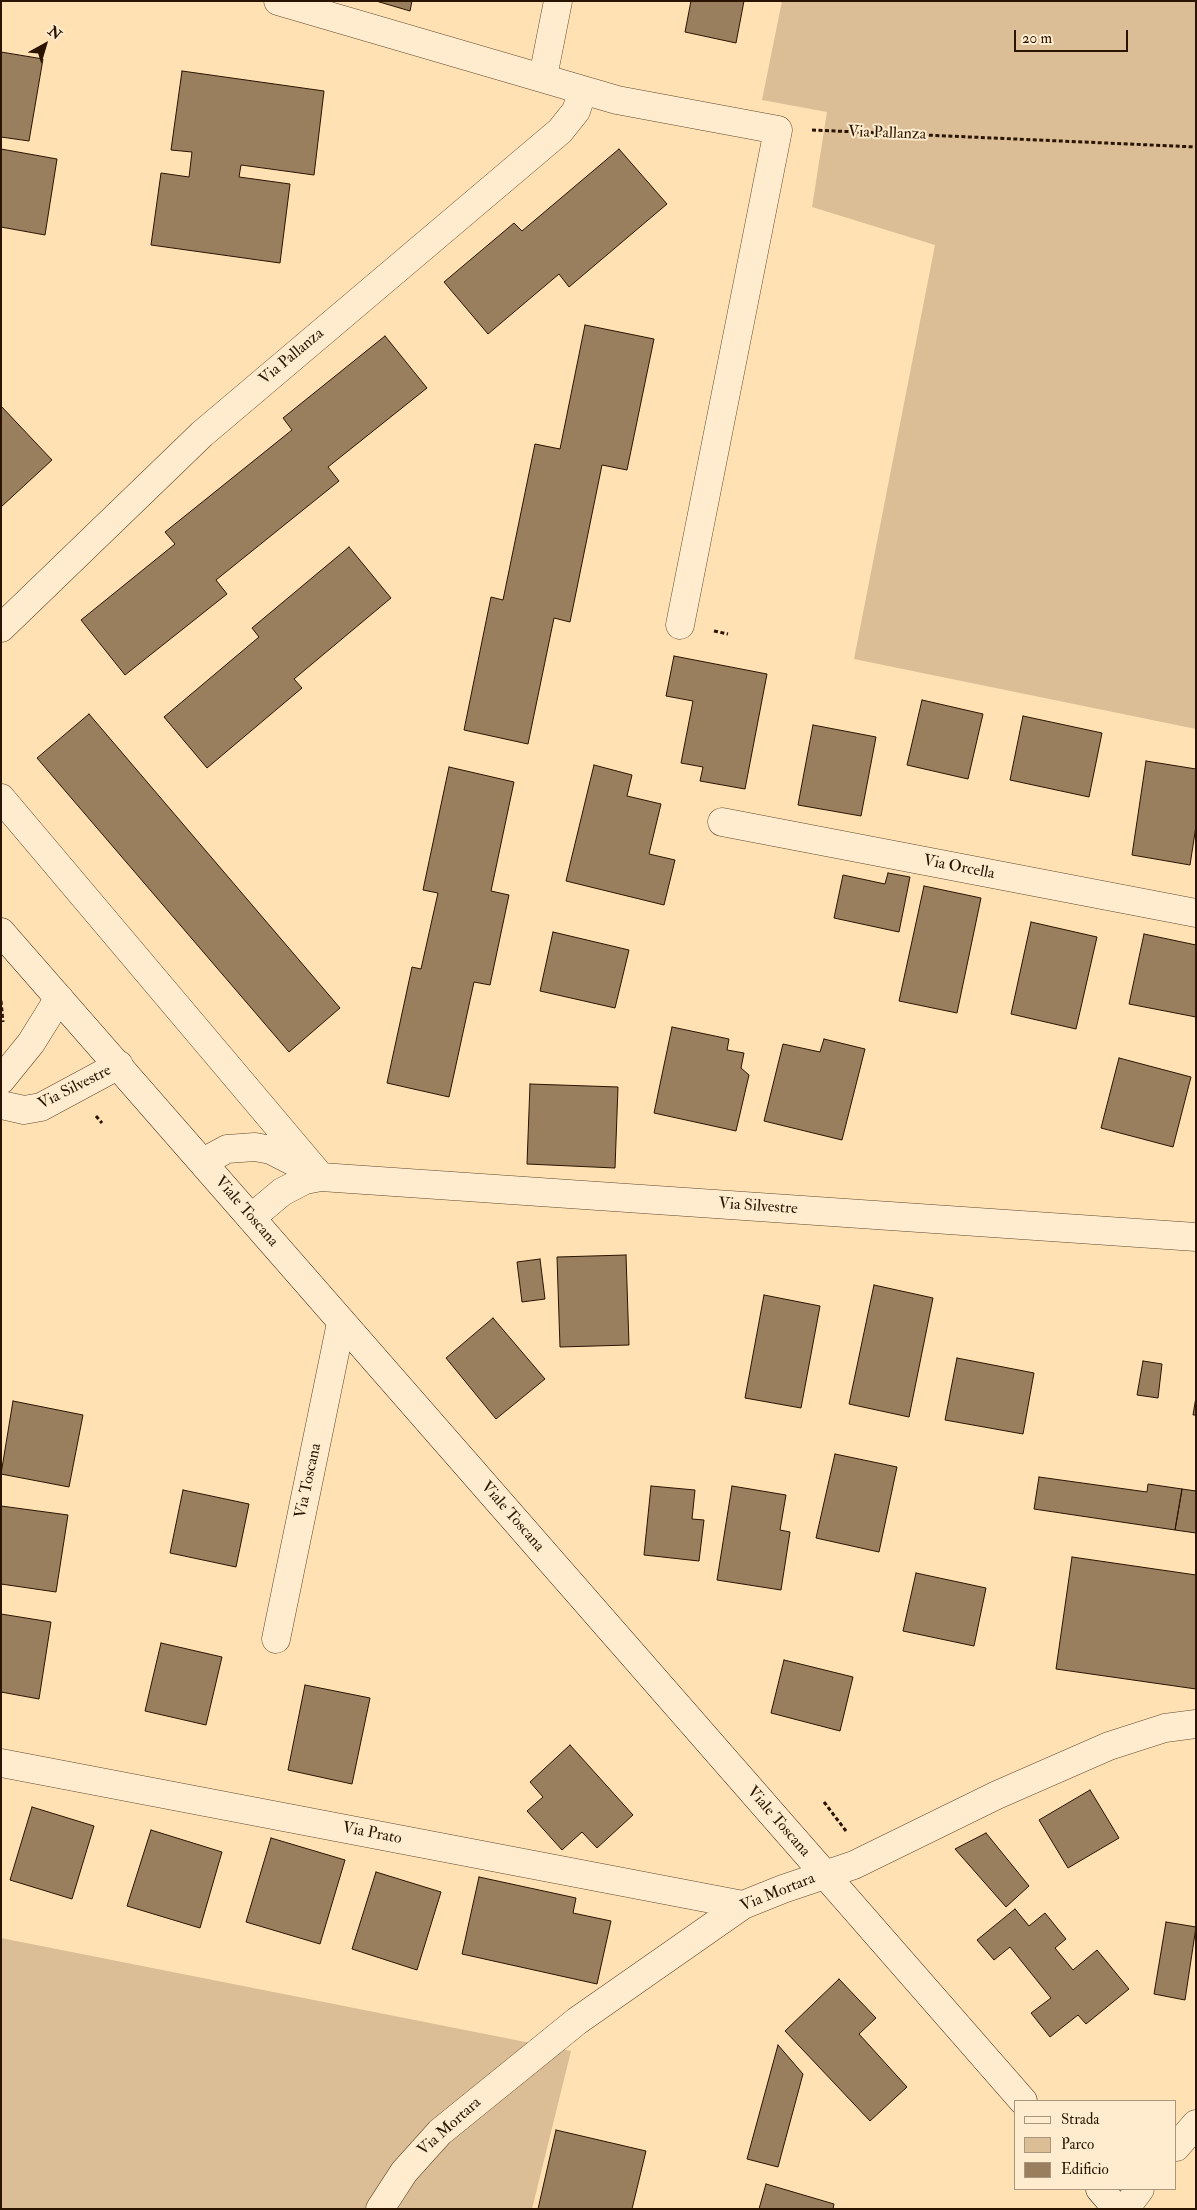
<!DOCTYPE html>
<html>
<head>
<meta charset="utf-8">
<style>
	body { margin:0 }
	#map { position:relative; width:1197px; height:2210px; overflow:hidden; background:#ffe1b4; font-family:"IM FELL Double Pica",serif }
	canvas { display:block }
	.frame { position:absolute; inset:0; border:2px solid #2a1400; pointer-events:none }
	.legend { position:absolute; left:1014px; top:2100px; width:162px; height:90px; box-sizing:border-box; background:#ffecce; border:1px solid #aa967c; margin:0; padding:6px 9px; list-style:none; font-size:15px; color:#2a1400 }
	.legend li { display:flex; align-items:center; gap:10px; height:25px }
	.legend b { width:25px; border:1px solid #aa967c }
	.north { position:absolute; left:20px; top:20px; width:50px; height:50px; -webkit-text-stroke:4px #ffecce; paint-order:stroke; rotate:39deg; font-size:14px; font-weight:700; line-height:20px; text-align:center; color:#2a1400 }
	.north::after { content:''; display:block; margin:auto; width:18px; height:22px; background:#2a1400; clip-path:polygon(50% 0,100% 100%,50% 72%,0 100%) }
	.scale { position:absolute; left:1014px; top:30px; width:114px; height:22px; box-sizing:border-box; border:2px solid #2a1400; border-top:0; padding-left:6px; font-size:15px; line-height:18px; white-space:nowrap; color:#2a1400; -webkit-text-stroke:4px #ffecce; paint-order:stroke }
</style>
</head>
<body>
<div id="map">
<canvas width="1197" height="2210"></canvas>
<div class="frame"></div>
<ul class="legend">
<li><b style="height:6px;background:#ffecce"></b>Strada</li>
<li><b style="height:14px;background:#dbbe95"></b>Parco</li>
<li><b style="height:14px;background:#997f5e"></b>Edificio</li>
</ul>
<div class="north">N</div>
<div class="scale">20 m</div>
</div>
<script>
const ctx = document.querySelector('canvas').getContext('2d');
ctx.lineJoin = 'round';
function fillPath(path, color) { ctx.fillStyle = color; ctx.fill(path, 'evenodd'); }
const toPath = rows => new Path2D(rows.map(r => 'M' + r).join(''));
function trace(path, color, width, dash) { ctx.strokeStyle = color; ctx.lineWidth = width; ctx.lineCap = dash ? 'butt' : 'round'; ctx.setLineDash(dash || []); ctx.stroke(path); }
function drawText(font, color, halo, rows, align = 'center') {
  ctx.font = font + ' "IM FELL Double Pica",serif'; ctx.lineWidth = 4; ctx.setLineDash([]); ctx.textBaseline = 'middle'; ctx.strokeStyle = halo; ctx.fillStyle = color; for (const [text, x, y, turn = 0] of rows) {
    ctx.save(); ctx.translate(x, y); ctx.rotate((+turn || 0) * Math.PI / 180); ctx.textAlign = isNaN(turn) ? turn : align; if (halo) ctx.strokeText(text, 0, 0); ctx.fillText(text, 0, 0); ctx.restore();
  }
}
fillPath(toPath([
	[782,1,1196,1,1196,729,854,659,935,245,812,207,827,112,762,100],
	[1,1938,571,2051,532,2209,1,2209]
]), '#dbbe95');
const building = toPath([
	[376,1,412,1,410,11,376,1],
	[691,1,744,1,736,43,685,32,691,1],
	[1,52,43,59,29,141,1,137,1,52],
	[182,71,324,91,314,175,241,165,239,177,290,184,280,263,151,245,161,173,189,177,192,152,171,150,182,71],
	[1,149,57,159,45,235,1,227,1,149],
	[619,149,667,204,569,287,559,274,488,334,444,282,514,223,522,231,619,149],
	[585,325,654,339,627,470,602,465,570,622,554,618,528,744,464,730,491,597,503,600,535,444,560,449,585,325],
	[385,336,427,388,328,467,339,481,216,580,227,594,125,675,81,620,175,544,165,532,292,430,283,418,385,336],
	[1,406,52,460,1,507,1,406],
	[349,547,391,598,294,679,302,688,207,768,164,717,259,637,252,628,349,547],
	[674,656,767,674,745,789,700,781,703,767,681,763,693,701,666,696,674,656],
	[922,700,983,714,968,779,907,765,922,700],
	[89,714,340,1008,289,1052,37,758,89,714],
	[1023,716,1102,733,1089,797,1010,780,1023,716],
	[813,725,876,737,861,816,798,805,813,725],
	[1146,761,1196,769,1196,826,1190,865,1132,855,1146,761],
	[594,765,632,775,627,796,661,804,649,854,675,860,664,905,566,881,594,765],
	[449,767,514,782,491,891,509,895,490,985,474,982,449,1097,387,1083,412,967,421,969,438,893,423,890,449,767],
	[888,873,910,877,899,932,834,918,843,875,885,884,888,873],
	[924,886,981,898,957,1013,899,1001,924,886],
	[1031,922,1097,937,1076,1029,1011,1014,1031,922],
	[553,932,629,950,615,1008,540,991,553,932],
	[1144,934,1196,945,1196,1017,1129,1004,1144,934],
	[672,1027,729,1039,727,1050,744,1053,741,1068,749,1075,736,1131,654,1113,672,1027],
	[824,1039,865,1049,842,1140,764,1121,783,1044,820,1052,824,1039],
	[1119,1058,1191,1077,1173,1147,1101,1128,1119,1058],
	[530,1084,618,1087,615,1168,527,1164,530,1084],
	[626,1255,629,1345,560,1347,557,1257,626,1255],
	[540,1259,545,1299,522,1302,517,1262,540,1259],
	[874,1285,933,1298,909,1417,849,1404,874,1285],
	[764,1295,820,1306,801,1408,745,1398,764,1295],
	[493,1318,545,1379,496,1419,446,1358,493,1318],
	[957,1358,1034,1373,1023,1434,945,1420,957,1358],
	[1143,1361,1162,1364,1158,1398,1137,1395,1143,1361],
	[1196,1397,1196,1415,1193,1415,1196,1397],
	[13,1401,83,1415,69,1487,1,1474,13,1401],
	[835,1454,897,1467,879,1552,816,1538,835,1454],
	[1039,1477,1147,1492,1148,1484,1182,1489,1175,1530,1034,1509,1039,1477],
	[651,1486,695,1490,692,1519,704,1520,699,1561,644,1555,651,1486],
	[732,1486,786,1495,780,1530,790,1532,781,1590,717,1580,732,1486],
	[1182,1489,1196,1491,1196,1533,1175,1530,1182,1489],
	[183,1490,249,1504,236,1567,170,1553,183,1490],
	[1,1506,68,1515,56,1592,1,1584,1,1506],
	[1072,1557,1196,1575,1196,1689,1056,1669,1072,1557],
	[916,1573,986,1588,974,1646,903,1631,916,1573],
	[1,1614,51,1622,39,1699,1,1692,1,1614],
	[161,1643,222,1657,206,1725,145,1711,161,1643],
	[784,1660,853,1677,840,1731,771,1713,784,1660],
	[305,1685,370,1698,352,1784,288,1770,305,1685],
	[570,1745,633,1815,597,1848,582,1832,562,1850,527,1811,543,1797,530,1782,570,1745],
	[1090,1790,1119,1838,1068,1868,1039,1820,1090,1790],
	[32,1807,94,1826,72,1899,10,1880,32,1807],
	[151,1830,222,1852,200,1928,127,1906,151,1830],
	[986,1833,1029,1886,1006,1907,955,1849,986,1833],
	[271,1838,345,1860,320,1944,246,1922,271,1838],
	[376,1872,441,1892,417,1970,352,1949,376,1872],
	[479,1877,576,1898,573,1913,611,1921,597,1984,462,1954,479,1877],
	[1015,1909,1029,1926,1045,1913,1066,1939,1055,1948,1073,1970,1097,1950,1129,1989,1086,2024,1078,2015,1050,2037,1031,2013,1051,1998,1010,1947,994,1960,977,1940,1015,1909],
	[1166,1922,1196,1927,1185,2000,1154,1994,1166,1922],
	[839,1979,876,2018,859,2034,907,2087,870,2121,785,2031,839,1979],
	[778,2045,803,2074,778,2167,747,2159,778,2045],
	[556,2130,646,2151,632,2209,538,2209,556,2130],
	[766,2184,834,2204,833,2209,759,2209,766,2184]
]);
fillPath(building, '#997f5e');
trace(building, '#2a1400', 1);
const street = toPath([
	[278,1,617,100,778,130,680,625],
	[543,77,558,1],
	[1,628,202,434,560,131,576,111,583,90],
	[1,798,321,1177],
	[722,822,1196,913],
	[1,1080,31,1043,59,998],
	[1,1105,24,1110,41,1107,119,1065],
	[203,1162,227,1149,255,1147,271,1150,306,1168],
	[251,1218,282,1192,305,1180,321,1177,1196,1237],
	[276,1639,341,1323],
	[1,1763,743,1905],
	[1176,2147,1196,2124],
	[380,2209,404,2172,440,2132,577,2021,743,1905,783,1889,854,1865,997,1795,1109,1746,1165,1728,1196,1724],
	[1125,2209,1140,2189]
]);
const secondary = toPath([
	[1,932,1023,2101],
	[1100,2189,1117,2209]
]);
trace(street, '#5f472d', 29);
trace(secondary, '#2a1400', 29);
trace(toPath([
	[812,130,1196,147],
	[714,631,728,634],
	[1,1001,3,1022],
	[96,1116,102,1123],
	[824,1802,846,1831]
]), '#2a1400', 3, [4, 2.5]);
trace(street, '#ffecce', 28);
trace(secondary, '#ffecce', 28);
drawText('16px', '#2a1400', '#ffecce', [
	["Via Pallanza",887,134,2],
	["Via Pallanza",292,357,-40],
	["Via Orcella",959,868,11],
	["Via Silvestre",75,1088,-27],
	["Via Silvestre",758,1207,4],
	["Viale Toscana",246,1212,49],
	["Via Toscana",309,1481,-78],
	["Viale Toscana",512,1517,49],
	["Viale Toscana",778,1822,49],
	["Via Prato",372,1834,11],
	["Via Mortara",778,1893,-22],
	["Via Mortara",450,2127,-42]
]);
</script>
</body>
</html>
